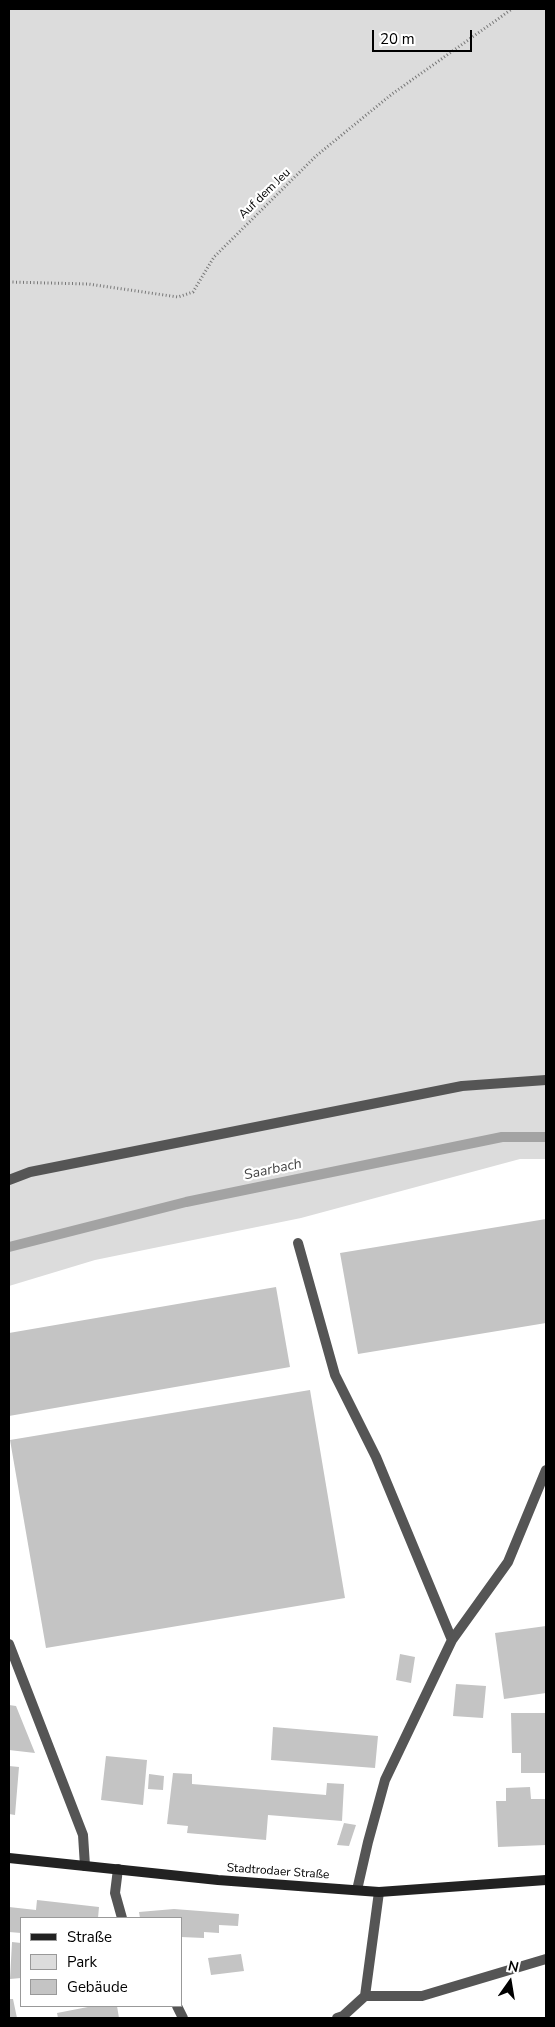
<!DOCTYPE html>
<html>
<head>
<meta charset="utf-8">
<style>
	body { margin:0 }
	#map { position:relative; width:555px; height:2027px; overflow:hidden; background:#fff; font-family:"Nunito Sans",sans-serif }
	canvas { display:block }
	.frame { position:absolute; inset:0; border:10px solid #000; pointer-events:none }
	.legend { position:absolute; left:20px; top:1917px; width:162px; height:90px; box-sizing:border-box; background:#fff; border:1px solid #999; margin:0; padding:6px 9px; list-style:none; font-size:15px; color:#000 }
	.legend li { display:flex; align-items:center; gap:10px; height:25px }
	.legend b { width:25px; border:1px solid #999 }
	.north { position:absolute; left:485px; top:1957px; width:50px; height:50px; -webkit-text-stroke:4px #fff; paint-order:stroke; rotate:13deg; font-size:14px; font-weight:700; line-height:20px; text-align:center; color:#000 }
	.north::after { content:''; display:block; margin:auto; width:18px; height:22px; background:#000; clip-path:polygon(50% 0,100% 100%,50% 72%,0 100%) }
	.scale { position:absolute; left:372px; top:30px; width:100px; height:22px; box-sizing:border-box; border:2px solid #000; border-top:0; padding-left:6px; font-size:15px; line-height:18px; white-space:nowrap; color:#000; -webkit-text-stroke:4px #fff; paint-order:stroke }
</style>
</head>
<body>
<div id="map">
<canvas width="555" height="2027"></canvas>
<div class="frame"></div>
<ul class="legend">
<li><b style="height:6px;background:#222"></b>Straße</li>
<li><b style="height:14px;background:#dcdcdc"></b>Park</li>
<li><b style="height:14px;background:#c4c4c4"></b>Gebäude</li>
</ul>
<div class="north">N</div>
<div class="scale">20 m</div>
</div>
<script>
const ctx = document.querySelector('canvas').getContext('2d');
ctx.lineJoin = 'round';
function fillPath(path, color) { ctx.fillStyle = color; ctx.fill(path, 'evenodd'); }
const toPath = rows => new Path2D(rows.map(r => 'M' + r).join(''));
function trace(path, color, width, dash) { ctx.strokeStyle = color; ctx.lineWidth = width; ctx.lineCap = dash ? 'butt' : 'round'; ctx.setLineDash(dash || []); ctx.stroke(path); }
function drawText(font, color, halo, rows, align = 'center') {
  ctx.font = font + ' "Nunito Sans",sans-serif'; ctx.lineWidth = 4.5; ctx.setLineDash([]); ctx.textBaseline = 'middle'; ctx.strokeStyle = halo; ctx.fillStyle = color; for (const [text, x, y, turn = 0] of rows) {
    ctx.save(); ctx.translate(x, y); ctx.rotate((+turn || 0) * Math.PI / 180); ctx.textAlign = isNaN(turn) ? turn : align; if (halo) ctx.strokeText(text, 0, 0); ctx.fillText(text, 0, 0); ctx.restore();
  }
}
fillPath(toPath([
	[9,9,546,9,546,1159,520,1159,301,1218,95,1260,9,1286]
]), '#dcdcdc');
trace(toPath([
	[9,1247,186,1202,502,1137,546,1137]
]), '#a3a3a3', 10);
fillPath(toPath([
	[546,1219,546,1323,358,1354,340,1253],
	[276,1287,290,1367,9,1416,9,1333],
	[310,1390,345,1598,46,1648,10,1440],
	[546,1626,546,1693,504,1699,495,1633],
	[400,1654,415,1657,411,1683,396,1680],
	[456,1684,486,1686,483,1718,453,1716],
	[9,1705,16,1706,35,1753,9,1750],
	[511,1713,546,1713,546,1773,521,1773,521,1753,512,1753],
	[273,1727,378,1736,375,1768,271,1760],
	[106,1756,147,1760,143,1805,101,1800],
	[9,1766,19,1767,15,1815,9,1814],
	[173,1773,192,1774,192,1784,326,1795,327,1783,344,1784,342,1821,268,1815,266,1840,187,1833,188,1826,167,1824],
	[149,1774,164,1776,163,1790,148,1789],
	[530,1787,531,1799,546,1799,546,1845,498,1847,496,1801,506,1801,506,1788],
	[344,1823,356,1825,349,1846,337,1845],
	[37,1900,99,1907,98,1918,21,1918,21,1933,9,1932,9,1907,36,1910],
	[174,1909,239,1914,238,1926,219,1925,219,1933,204,1932,204,1938,181,1937,181,1918,140,1918,139,1912],
	[12,1942,21,1943,21,1978,10,1979],
	[241,1954,244,1971,211,1975,208,1958],
	[9,1999,13,1999,17,2018,9,2018],
	[93,2006,117,2006,119,2018,58,2018,57,2013]
]), '#c4c4c4');
trace(toPath([
	[9,282,88,284,178,297,193,292,214,257,316,156,392,94,512,9]
]), '#777', 3, [1, 2.5]);
trace(toPath([
	[9,1180,30,1172,462,1086,546,1080],
	[298,1243,335,1375,376,1457,452,1640,385,1780,368,1842,357,1890],
	[452,1640,508,1562,546,1470],
	[9,1644,83,1835,85,1866],
	[118,1869,115,1893,122,1918],
	[177,2006,183,2018]
]), '#555', 10);
trace(toPath([
	[365,1996,422,1996,546,1959],
	[337,2018,343,2016,365,1996,379,1892]
]), '#555', 10);
trace(toPath([
	[9,1858,218,1880,379,1892,546,1880]
]), '#222', 10);
drawText('12px', '#000', '#fff', [
	["Auf dem Jeu",265,194,-44],
	["Stadtrodaer Straße",278,1872,4]
]);
drawText('italic 14px', '#444', '#fff', [
	["Saarbach",273,1170,-12]
]);
</script>
</body>
</html>
